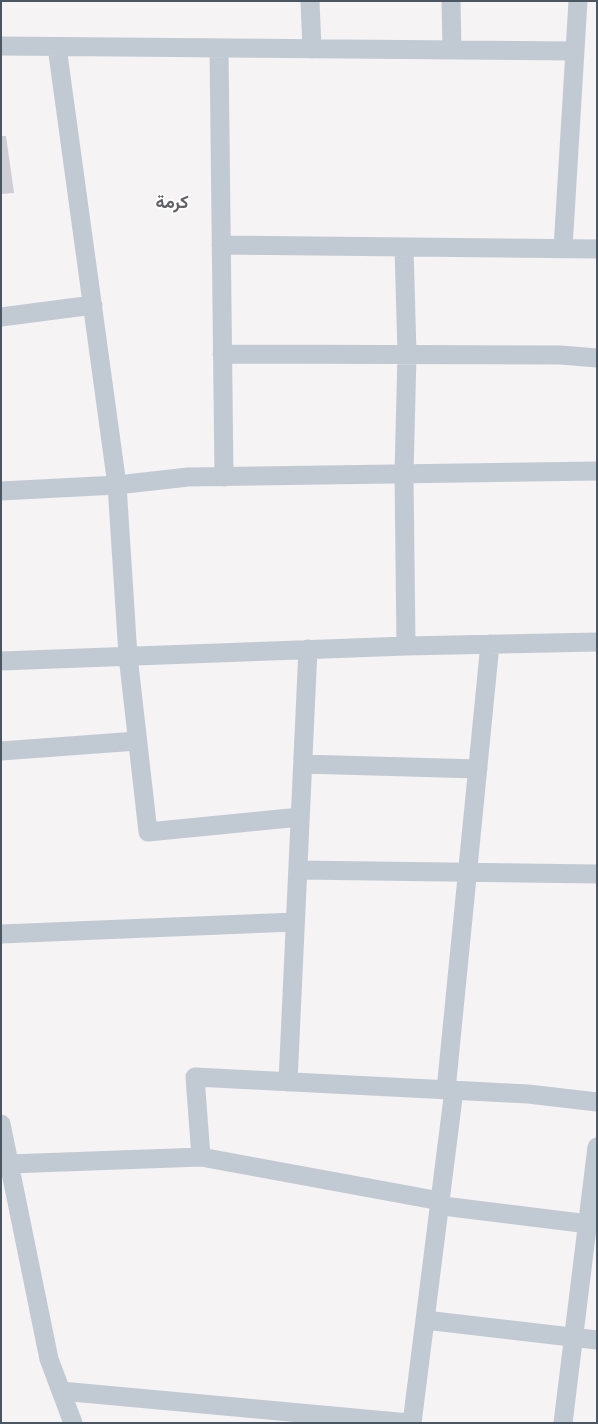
<!DOCTYPE html>
<html>
<head>
<meta charset="utf-8">
<style>
	body { margin:0 }
	#map { position:relative; width:598px; height:1424px; overflow:hidden; background:#f5f3f3; font-family:"Roboto Condensed",sans-serif }
	canvas { display:block }
	.frame { position:absolute; inset:0; border:2px solid #4a5661; pointer-events:none }
</style>
</head>
<body>
<div id="map">
<canvas width="598" height="1424"></canvas>
<div class="frame"></div>
</div>
<script>
const ctx = document.querySelector('canvas').getContext('2d');
ctx.lineJoin = 'round';
function fillPath(path, color) { ctx.fillStyle = color; ctx.fill(path, 'evenodd'); }
const toPath = rows => new Path2D(rows.map(r => 'M' + r).join(''));
function trace(path, color, width, dash) { ctx.strokeStyle = color; ctx.lineWidth = width; ctx.lineCap = dash ? 'butt' : 'round'; ctx.setLineDash(dash || []); ctx.stroke(path); }
function drawText(font, color, halo, rows, align = 'center') {
  ctx.font = font + ' "Roboto Condensed",Vazirmatn,sans-serif'; ctx.lineWidth = 3.5; ctx.setLineDash([]); ctx.textBaseline = 'middle'; ctx.strokeStyle = halo; ctx.fillStyle = color; for (const [text, x, y, turn = 0] of rows) {
    ctx.save(); ctx.translate(x, y); ctx.rotate((+turn || 0) * Math.PI / 180); ctx.textAlign = isNaN(turn) ? turn : align; if (halo) ctx.strokeText(text, 0, 0); ctx.fillText(text, 0, 0); ctx.restore();
  }
}
fillPath(toPath([
	[1,136,6,136,14,193,1,194]
]), '#cdcfd5');
trace(toPath([
	[310,1,312,49],
	[451,1,452,50],
	[1,46,574,51],
	[57,47,117,485,128,656,148,832,300,817],
	[219,48,224,477],
	[221,245,597,249],
	[404,247,407,354,404,474,406,646],
	[563,248,578,1],
	[1,317,93,305],
	[222,354,561,355,597,358],
	[1,491,117,485,188,477,597,471],
	[1,661,406,646,597,642],
	[1,751,137,741],
	[303,764,478,769],
	[298,870,597,874],
	[1,934,295,922],
	[288,1082,308,649],
	[446,1090,490,644],
	[1,1124,49,1359,73,1423],
	[201,1157,195,1077,528,1094,597,1102],
	[9,1164,201,1157,440,1201,443,1206,597,1225],
	[425,1320,597,1340],
	[61,1391,409,1423],
	[412,1423,454,1090],
	[563,1423,597,1147]
]), '#c1cad2', 19);
drawText('bold 18px', '#5f6368', '#fff', [
	["كرمة",172,203]
]);
</script>
</body>
</html>
